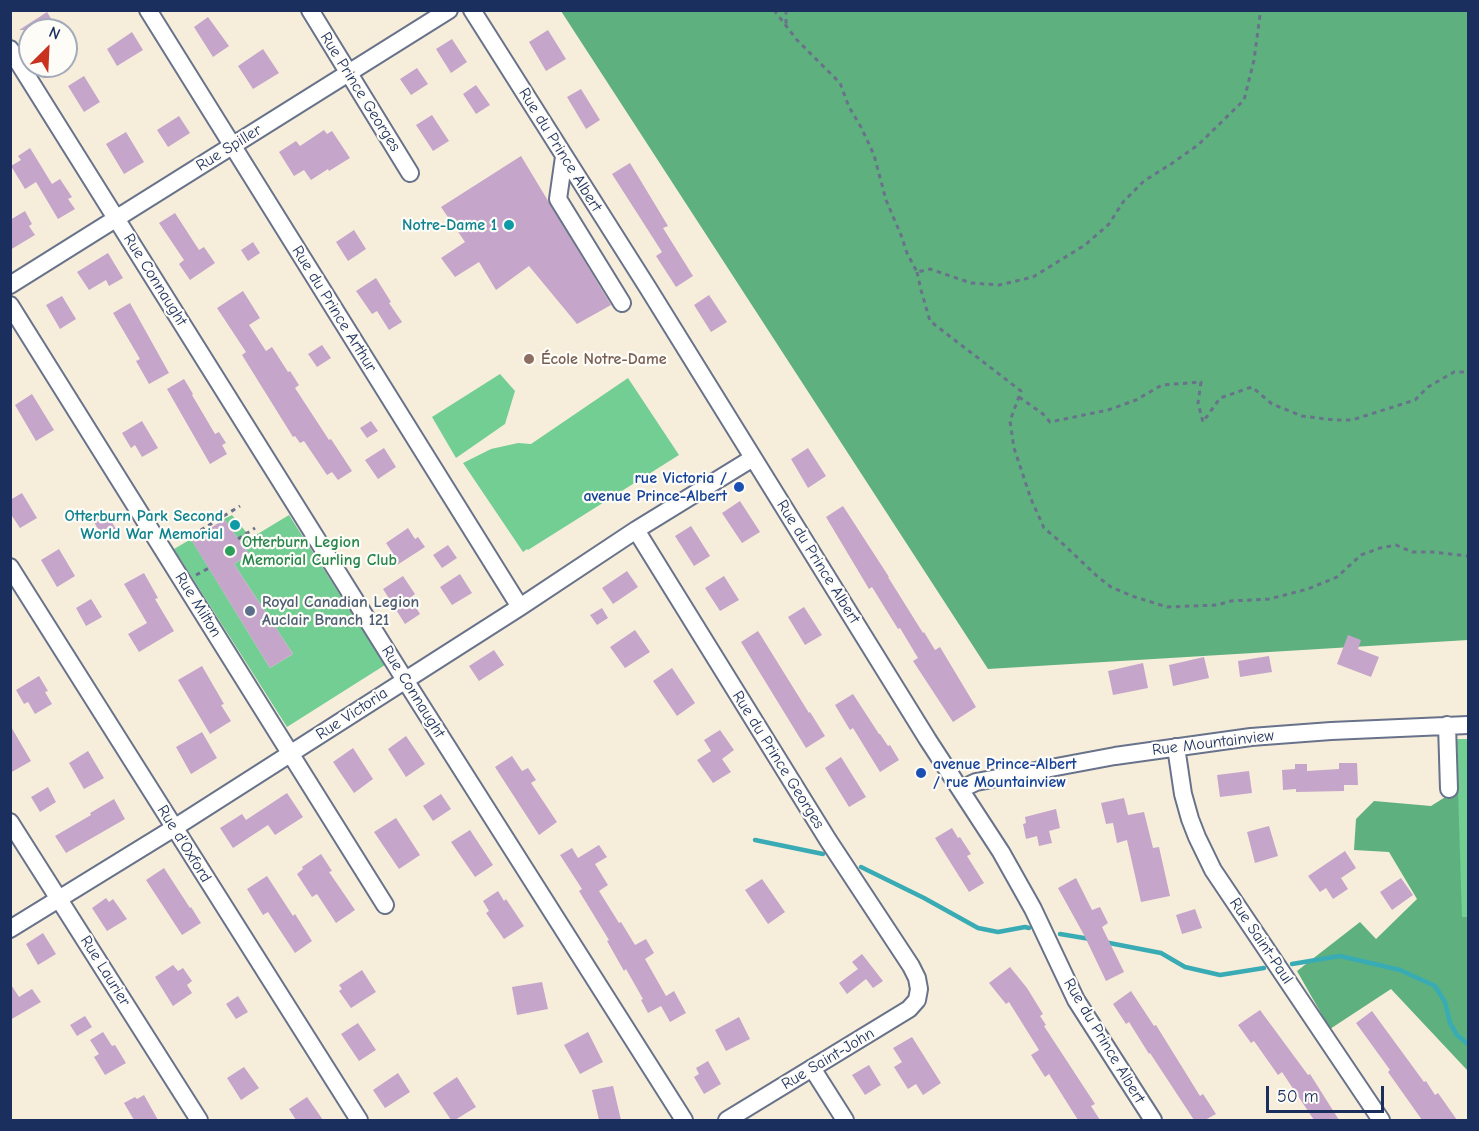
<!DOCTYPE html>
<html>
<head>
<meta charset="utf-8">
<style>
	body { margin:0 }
	#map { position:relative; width:1479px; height:1131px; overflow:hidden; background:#f6eedb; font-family:"Comic Neue",sans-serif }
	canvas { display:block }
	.frame { position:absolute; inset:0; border:12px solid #1b2f5e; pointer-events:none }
	.north { position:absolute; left:18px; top:18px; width:60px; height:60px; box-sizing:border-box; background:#fdfcf7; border:2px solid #a3aaba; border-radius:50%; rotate:24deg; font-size:16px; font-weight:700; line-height:24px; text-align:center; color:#1b2f5e }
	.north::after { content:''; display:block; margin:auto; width:21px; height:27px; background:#c8321e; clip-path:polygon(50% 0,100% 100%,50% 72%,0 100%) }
	.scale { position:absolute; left:1266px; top:1086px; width:118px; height:27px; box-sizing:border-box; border:3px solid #1b2f5e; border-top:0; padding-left:8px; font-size:18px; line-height:21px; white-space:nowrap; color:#1b2f5e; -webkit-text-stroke:4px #fdfcf7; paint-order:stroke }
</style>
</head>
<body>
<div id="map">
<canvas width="1479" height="1131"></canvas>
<div class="frame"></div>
<div class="north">N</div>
<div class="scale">50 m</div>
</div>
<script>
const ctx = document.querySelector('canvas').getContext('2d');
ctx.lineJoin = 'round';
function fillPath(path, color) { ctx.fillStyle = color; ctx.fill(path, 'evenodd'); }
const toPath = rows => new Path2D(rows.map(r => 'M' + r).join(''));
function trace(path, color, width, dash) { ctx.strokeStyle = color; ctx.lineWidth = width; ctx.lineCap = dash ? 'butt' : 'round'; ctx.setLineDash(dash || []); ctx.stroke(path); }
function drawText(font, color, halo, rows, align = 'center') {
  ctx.font = font + ' "Comic Neue",sans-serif'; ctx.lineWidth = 4.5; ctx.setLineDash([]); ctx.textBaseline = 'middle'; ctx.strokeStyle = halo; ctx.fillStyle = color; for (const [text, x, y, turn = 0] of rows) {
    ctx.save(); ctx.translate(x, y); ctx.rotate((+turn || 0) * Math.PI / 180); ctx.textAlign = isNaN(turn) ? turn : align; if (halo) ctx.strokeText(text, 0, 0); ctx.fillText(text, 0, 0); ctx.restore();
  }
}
fillPath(toPath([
	[500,374,515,391,505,424,456,458,432,417],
	[628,378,679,455,528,550,527,549,523,552,463,463,491,449,518,443,531,444],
	[232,515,251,538,289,515,385,665,287,727,174,549,191,539,270,668,293,654,234,564,249,554,224,519],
	[1457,739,1468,739,1468,950,1458,943]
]), '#73ce94');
fillPath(toPath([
	[561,11,1468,11,1468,640,988,669],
	[1458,789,1462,917,1468,917,1468,1071,1391,989,1330,1029,1297,971,1360,922,1376,939,1417,899,1389,852,1354,850,1356,819,1374,801,1431,806]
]), '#5eb17e');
trace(toPath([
	[755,840,823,854],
	[861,867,924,898,978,928,998,932,1025,927,1029,928],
	[1060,934,1090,939],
	[1104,942,1161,953,1185,967,1220,975,1264,968],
	[1292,964,1340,956,1400,970,1435,986,1445,1002,1450,1023,1457,1035,1468,1044]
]), '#39abb4', 4.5);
fillPath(toPath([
	[47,12,58,30,19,30],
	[208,17,229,46,213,57,194,27],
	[548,30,566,59,546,71,529,42],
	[132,32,143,50,117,66,107,49],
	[452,39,467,62,451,73,436,49],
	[263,49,279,73,253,89,238,66],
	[417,68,428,84,411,95,400,79],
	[84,76,100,102,84,112,68,86],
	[476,85,490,105,476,114,463,94],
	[581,89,600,120,586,129,567,97],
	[432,115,449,141,433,151,416,125],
	[179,116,190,133,168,147,157,130],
	[324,130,327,134,332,131,350,158,329,171,328,169,311,180,304,170,294,176,279,152,296,141,300,146],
	[126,132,144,162,124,174,106,144],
	[30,148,52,184,60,179,72,197,68,199,75,209,58,219,36,182,25,189,11,166,21,160,18,156],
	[521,156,611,305,577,324,529,266,496,290,479,262,455,277,441,258,465,242,441,207],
	[630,163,668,226,663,228,693,276,676,287,656,256,662,252,612,174],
	[25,211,32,224,29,226,35,235,10,250,10,220],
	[175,213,199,250,204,247,215,263,190,280,179,264,184,260,159,223],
	[354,230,366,249,348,261,336,242],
	[253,242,260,253,248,261,241,250],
	[108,253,123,278,109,286,106,280,89,290,77,272],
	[376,278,391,302,389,303,402,322,389,330,377,311,372,314,356,291],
	[243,291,260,318,249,325,266,351,272,347,288,372,290,371,299,385,295,388,329,440,331,439,352,471,338,480,332,472,327,475,304,441,300,443,295,436,293,437,242,355,246,352,217,308],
	[709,295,727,322,711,332,694,305],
	[62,296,76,319,60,329,46,305],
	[130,303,169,373,149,384,136,361,140,359,113,313],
	[322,345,331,358,317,367,308,354],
	[184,379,193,394,192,395,215,434,219,432,226,443,222,445,227,454,210,464,167,389],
	[32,394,54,430,36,441,15,405],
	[142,421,158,448,142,457,135,445,131,448,122,433],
	[371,421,378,431,367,438,360,428],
	[384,448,396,467,378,479,365,460],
	[808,448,826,476,808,488,791,459],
	[22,493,37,518,20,528,10,513,10,500],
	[740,501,760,532,742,543,722,513],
	[843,506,889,577,888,577,923,633,924,632,935,650,940,647,976,707,953,722,913,661,918,658,900,628,898,629,872,587,869,589,826,517],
	[105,511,116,529,103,537,92,519],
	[224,519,249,554,234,564,293,654,270,668,192,541],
	[691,526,710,556,694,566,675,536],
	[408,528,415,539,418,537,425,547,394,567,387,556,392,552,386,543],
	[448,545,457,558,442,568,433,555],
	[59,549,75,576,57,587,41,560],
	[627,571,638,587,613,604,602,588],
	[144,573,158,598,155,599,174,631,139,652,128,634,147,623,124,584],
	[460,574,472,593,452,605,440,587],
	[403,576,415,594,410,598,420,614,405,624,383,589],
	[724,576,739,600,720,611,705,588],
	[91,599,102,617,86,626,76,608],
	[804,607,822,635,805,645,788,617],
	[602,608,608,618,597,625,590,615],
	[635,630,650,652,625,668,610,647],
	[758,631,809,713,810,712,825,736,806,748,741,642],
	[1348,635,1361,640,1358,649,1379,657,1371,677,1337,664],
	[494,650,504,665,479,681,469,666],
	[1269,656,1272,672,1240,677,1238,661],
	[1204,657,1209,678,1173,686,1169,665],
	[1143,663,1148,688,1113,695,1108,671],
	[202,666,224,704,221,705,231,721,210,734,178,680],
	[672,668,695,703,677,716,653,681],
	[39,676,48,691,45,692,52,704,35,714,28,702,24,704,16,690],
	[853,694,879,734,880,734,888,746,890,745,899,760,880,772,853,728,850,730,835,705],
	[10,725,31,761,10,773],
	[720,730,734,750,722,759,731,772,713,783,697,760,711,751,704,740],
	[202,732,217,758,191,774,176,747],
	[406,736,425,764,406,777,388,749],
	[353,748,373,779,354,793,333,762],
	[88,751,104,778,84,789,69,763],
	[512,756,522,771,528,768,536,780,531,783,557,822,539,835,495,767],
	[841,757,866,797,849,807,825,768],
	[1339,763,1357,763,1358,785,1344,785,1344,791,1296,792,1296,789,1283,790,1282,770,1295,769,1295,764,1307,764,1307,771,1339,769],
	[1249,771,1252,793,1220,797,1217,775],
	[48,787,56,802,40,812,31,797],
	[287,793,303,817,275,835,268,825,233,848,220,828,242,814,246,820],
	[441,794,451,809,433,821,423,806],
	[1124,798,1128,815,1144,812,1153,848,1159,847,1170,896,1141,902,1127,840,1117,843,1113,823,1106,824,1101,803],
	[114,799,125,819,66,853,55,836,91,815,90,813],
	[1056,809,1060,828,1049,831,1052,843,1039,846,1037,836,1026,839,1023,824,1026,823,1025,817],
	[396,818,420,855,399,869,374,832],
	[1269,826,1278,856,1255,863,1247,832],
	[952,828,958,838,960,837,971,854,967,856,984,883,969,892,935,838],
	[470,830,493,865,475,877,451,842],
	[599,845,607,857,595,864,608,885,599,891,619,923,621,922,635,945,646,939,654,953,645,959,666,996,674,991,686,1013,670,1022,661,1006,648,1013,641,1000,643,999,626,969,624,971,607,941,609,940,579,891,582,889,560,855,572,848,578,858],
	[1345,851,1356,868,1341,878,1348,889,1333,899,1326,888,1320,892,1308,876],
	[321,854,332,871,329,872,355,910,336,923,317,894,312,897,297,874,303,869,302,867],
	[164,868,190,908,191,907,201,923,182,935,146,880],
	[267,876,293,916,295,914,312,941,295,953,268,912,263,915,247,889],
	[1076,878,1092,910,1100,907,1108,923,1102,927,1124,972,1106,981,1084,935,1058,888],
	[1401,878,1413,895,1392,910,1380,892],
	[762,879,785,912,768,924,745,890],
	[498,891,504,901,506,899,524,926,504,939,486,913,489,911,483,901],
	[106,898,109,902,113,899,127,919,107,931,92,908],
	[1195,909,1202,928,1182,934,1176,915],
	[43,933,56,954,38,965,26,944],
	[862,954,883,981,873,988,866,979,847,994,839,983,858,969,852,962],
	[173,965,178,971,183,968,192,981,187,985,192,993,173,1006,155,977],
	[1010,967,1027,988,1043,1014,1040,1016,1046,1025,1044,1026,1095,1104,1091,1106,1100,1120,1078,1120,1049,1074,1045,1077,1031,1055,1039,1050,1009,1002,1006,1004,989,983],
	[362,970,376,992,351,1008,339,991,342,989,339,985],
	[542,982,548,1009,517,1015,512,987],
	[10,983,19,997,32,989,41,1002,10,1020],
	[1131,991,1154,1026,1156,1025,1200,1096,1203,1094,1216,1114,1205,1120,1194,1120,1150,1053,1149,1054,1129,1022,1126,1024,1113,1004],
	[238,996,248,1012,236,1019,226,1004],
	[1260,1010,1308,1075,1310,1074,1339,1120,1314,1120,1282,1072,1278,1075,1254,1041,1251,1043,1238,1025],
	[1372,1011,1424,1082,1426,1081,1435,1095,1438,1093,1457,1120,1422,1120,1388,1072,1390,1070,1356,1023],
	[85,1016,92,1027,77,1036,70,1025],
	[739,1017,750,1039,726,1051,715,1030],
	[358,1023,376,1050,359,1061,341,1034],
	[103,1032,112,1046,115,1045,126,1063,105,1075,94,1057,99,1054,90,1040],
	[588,1032,603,1062,580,1074,564,1045],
	[912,1037,941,1083,923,1095,916,1084,908,1089,894,1067,902,1062,893,1048],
	[708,1061,721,1084,704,1094,694,1077,699,1074,696,1068],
	[869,1065,881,1085,865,1095,852,1075],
	[244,1067,259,1088,241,1100,227,1078],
	[398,1073,410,1092,385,1108,373,1090],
	[457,1077,476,1107,455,1120,451,1120,433,1093],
	[613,1086,621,1120,599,1120,592,1090],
	[144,1095,158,1120,134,1120,124,1103,135,1097,137,1099],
	[307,1097,323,1120,296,1120,289,1109]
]), '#c5a5ca');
const minor = toPath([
	[148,10,520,607],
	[310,10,410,173],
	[472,10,648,288,928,740,1001,852,1033,909,1076,1000,1153,1120],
	[10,49,405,680,684,1120],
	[564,157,558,199,622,303],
	[10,285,449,10],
	[10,305,385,905],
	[636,530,828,840,911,966,917,978,919,989,917,1000,909,1009,727,1120],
	[10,567,359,1120],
	[1447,725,1449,789],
	[1176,747,1183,794,1190,819,1197,837,1213,870,1381,1120],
	[961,789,976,782,1115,756,1251,737,1331,731,1468,725],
	[10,822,199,1120],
	[10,929,174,828,520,607,636,530,753,458],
	[812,1068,845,1120]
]);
trace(minor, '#68728a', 20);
trace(toPath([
	[774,10,797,40,840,83,849,107,861,127,874,155,886,200,901,235,907,253,917,272,930,269,971,283,999,285,1033,277,1085,245,1109,224,1123,202,1144,181,1171,164,1198,145,1244,100,1254,60,1260,15,1262,10],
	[786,10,786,26],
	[917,272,921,290,930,321,1021,391,1010,421,1014,448,1031,499,1044,528,1063,544,1098,577,1111,587,1132,596,1167,607,1217,605,1231,601,1269,599,1308,589,1337,577,1361,555,1380,548,1396,545,1412,552,1433,552,1468,556],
	[1019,397,1043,414,1050,422,1108,410,1136,400,1162,385,1201,382,1198,403,1203,422,1220,398,1252,387,1272,404,1302,416,1334,420,1352,420,1415,400,1428,387,1454,372,1468,372],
	[198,536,196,533,240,506],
	[238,539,255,528],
	[196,575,209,568],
	[346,617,343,619,348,627]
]), '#68728a', 3, [4.5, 4.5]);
trace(minor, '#fff', 16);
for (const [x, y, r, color] of [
	[509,225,6,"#0f9aa8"],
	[529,359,6,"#8d6e63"],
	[739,487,6,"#1a4fb4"],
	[235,525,6,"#0f9aa8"],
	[230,551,6,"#2e9e5b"],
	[250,611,6,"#5c6f8a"],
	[921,773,6,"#1a4fb4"]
]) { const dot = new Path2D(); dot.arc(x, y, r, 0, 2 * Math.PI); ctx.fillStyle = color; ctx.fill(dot); trace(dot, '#fdfcf7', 2); }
drawText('16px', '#1b2f5e', '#fdfcf7', [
	["Rue Prince Georges",360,92,58],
	["Rue Spiller",229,148,-32],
	["Rue du Prince Albert",560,150,58],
	["Rue Connaught",155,280,58],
	["Rue du Prince Arthur",334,309,58],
	["Rue du Prince Albert",818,562,58],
	["Rue Milton",198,605,58],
	["Rue Connaught",413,692,58],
	["Rue Victoria",352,714,-33],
	["Rue Mountainview",1213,743,-7],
	["Rue du Prince Georges",778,760,58],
	["Rue d'Oxford",184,844,58],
	["Rue Saint-Paul",1261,941,56],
	["Rue Laurier",105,971,58],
	["Rue du Prince Albert",1104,1041,59],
	["Rue Saint-John",828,1059,-31]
]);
drawText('bold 16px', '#0d838f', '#fdfcf7', [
	["Notre-Dame 1",497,225],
	["Otterburn Park Second",223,516],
	["World War Memorial",223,534]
], 'right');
drawText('bold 16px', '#785e54', '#fdfcf7', [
	["École Notre-Dame",541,359]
], 'left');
drawText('bold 16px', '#164399', '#fdfcf7', [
	["rue Victoria /",727,478],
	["avenue Prince-Albert",727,496],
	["avenue Prince-Albert",933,764,"left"],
	["/ rue Mountainview",933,782,"left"]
], 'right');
drawText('bold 16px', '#27864d', '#fdfcf7', [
	["Otterburn Legion",242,542],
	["Memorial Curling Club",242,560]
], 'left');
drawText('bold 16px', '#4e5e75', '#fdfcf7', [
	["Royal Canadian Legion",262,602],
	["Auclair Branch 121",262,620]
], 'left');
</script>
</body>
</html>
